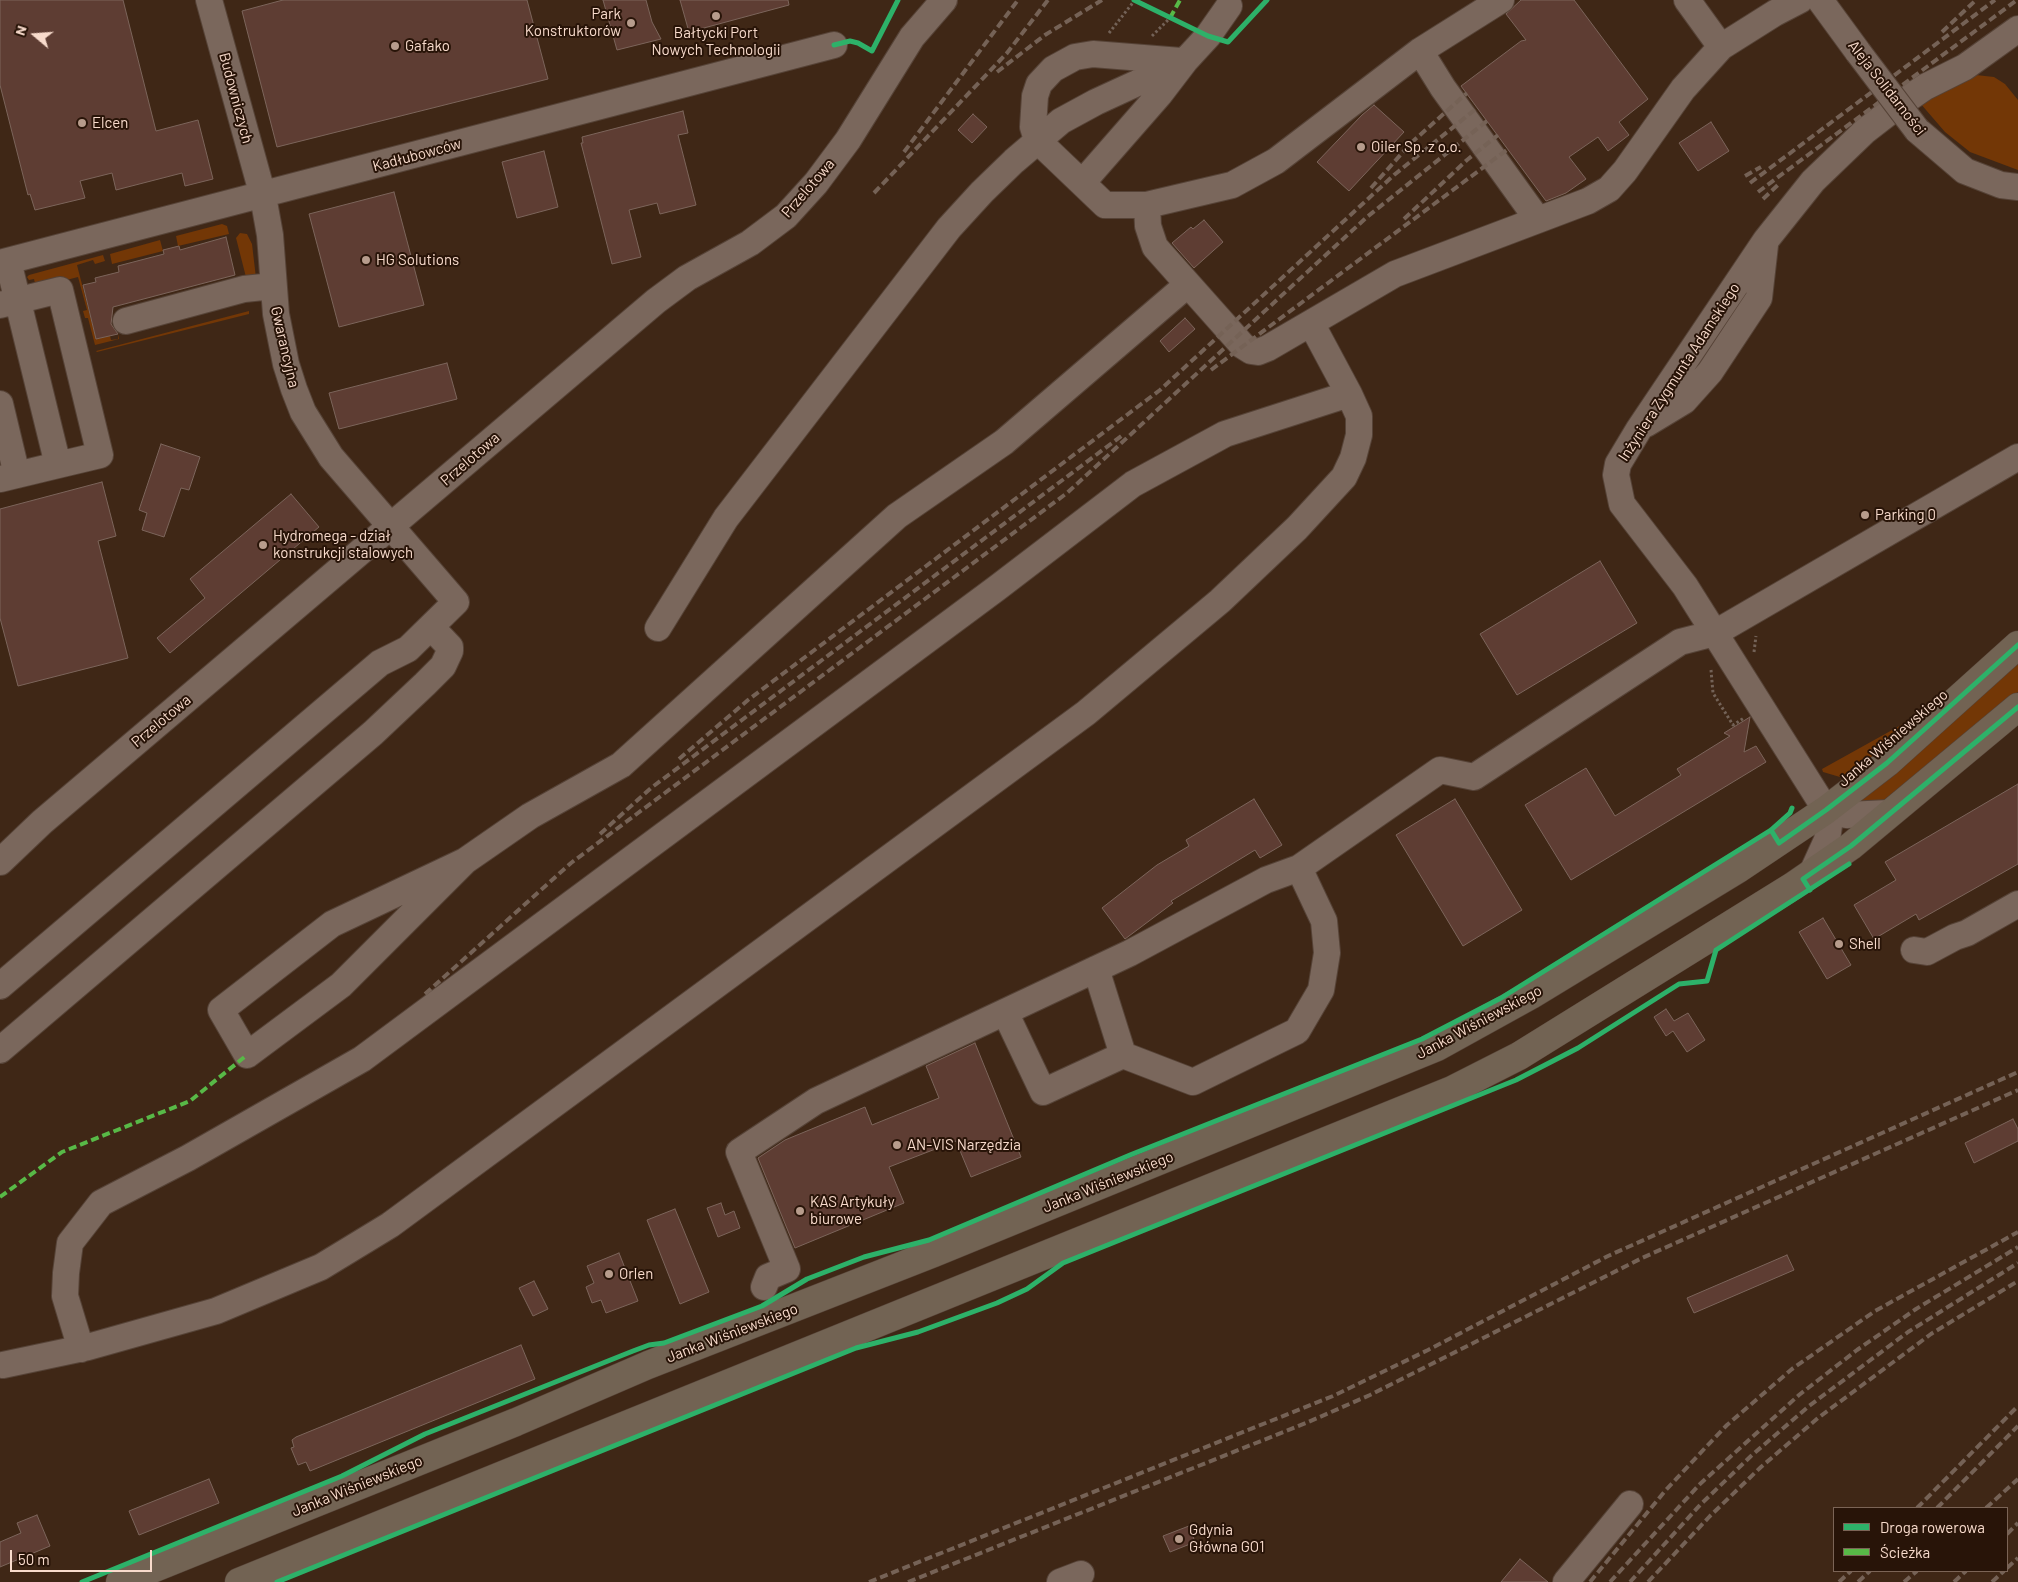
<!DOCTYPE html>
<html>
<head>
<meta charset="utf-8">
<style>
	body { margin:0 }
	#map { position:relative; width:2018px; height:1582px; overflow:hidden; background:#3f2716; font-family:Barlow,sans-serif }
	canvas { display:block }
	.legend { position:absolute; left:1833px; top:1507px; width:175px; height:65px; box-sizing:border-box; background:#281408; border:1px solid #7b6456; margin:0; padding:6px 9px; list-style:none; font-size:15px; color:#f8dbcc }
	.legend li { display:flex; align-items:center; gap:10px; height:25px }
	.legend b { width:25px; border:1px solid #7b6456 }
	.north { position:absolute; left:10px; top:10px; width:50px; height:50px; -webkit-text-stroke:4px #281408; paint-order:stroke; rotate:288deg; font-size:14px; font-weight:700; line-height:20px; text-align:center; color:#f8dbcc }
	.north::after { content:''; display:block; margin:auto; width:18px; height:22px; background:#f8dbcc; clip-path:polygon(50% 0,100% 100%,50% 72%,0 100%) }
	.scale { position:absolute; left:10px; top:1550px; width:142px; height:22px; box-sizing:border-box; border:2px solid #f8dbcc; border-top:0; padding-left:6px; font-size:15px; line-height:18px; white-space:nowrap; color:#f8dbcc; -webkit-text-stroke:4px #281408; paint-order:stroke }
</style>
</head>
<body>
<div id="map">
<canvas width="2018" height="1582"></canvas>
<ul class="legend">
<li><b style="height:6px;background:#2db169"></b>Droga rowerowa</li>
<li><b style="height:6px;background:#58b947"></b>Ścieżka</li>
</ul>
<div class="north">N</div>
<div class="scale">50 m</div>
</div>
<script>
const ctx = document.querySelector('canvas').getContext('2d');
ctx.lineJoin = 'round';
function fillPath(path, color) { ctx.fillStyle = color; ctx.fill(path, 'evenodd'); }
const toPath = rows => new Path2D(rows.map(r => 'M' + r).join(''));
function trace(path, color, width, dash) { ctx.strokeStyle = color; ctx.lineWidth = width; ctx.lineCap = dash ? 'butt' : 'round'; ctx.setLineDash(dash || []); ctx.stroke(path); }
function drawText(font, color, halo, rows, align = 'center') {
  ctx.font = font + ' Barlow,sans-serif'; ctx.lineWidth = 4; ctx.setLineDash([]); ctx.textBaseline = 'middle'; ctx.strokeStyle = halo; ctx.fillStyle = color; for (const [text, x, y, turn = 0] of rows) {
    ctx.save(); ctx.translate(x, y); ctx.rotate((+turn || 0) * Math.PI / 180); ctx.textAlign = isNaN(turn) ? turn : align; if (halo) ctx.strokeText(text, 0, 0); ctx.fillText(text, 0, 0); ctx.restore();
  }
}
fillPath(toPath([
	[1976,75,1994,77,2005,84,2018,100,2018,170,1970,152,1945,132,1920,103],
	[222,224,227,226,229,234,178,246,176,236],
	[240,233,247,234,252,244,256,278,247,281,236,238],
	[160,240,163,251,112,264,110,254],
	[103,255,105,261,95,264,93,260,77,265,96,339,110,336,111,340,118,339,118,334,119,339,95,345,88,318,85,318,83,311,87,310,78,277,36,288,34,279,29,280,27,277,29,275],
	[249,311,249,314,97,352,96,351],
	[2018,661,2018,692,1884,800,1860,805,1859,801],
	[1930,709,1852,774,1840,777,1823,772,1822,769]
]), '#733706');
const building = toPath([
	[0,0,123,0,156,131,198,120,213,179,185,186,182,173,116,190,112,173,80,181,85,198,35,210,30,194,28,195,0,85,0,0],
	[283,0,527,0,548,79,277,147,242,11,283,0],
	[603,0,646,0,652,22,661,39,617,50,603,0],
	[680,0,788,0,789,5,689,32,680,0],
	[1521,0,1574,0,1648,99,1619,122,1629,135,1608,151,1598,137,1569,157,1586,179,1566,193,1546,201,1461,86,1521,41,1526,40,1506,14,1521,0],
	[1374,105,1404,132,1349,191,1317,162,1362,115,1374,105],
	[683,111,688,133,678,135,696,205,660,214,657,203,629,210,641,257,612,264,581,143,583,143,582,137,683,111],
	[973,114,987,127,972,143,958,130,973,114],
	[1711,122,1729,151,1698,171,1679,143,1711,122],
	[544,151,558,207,517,218,502,162,544,151],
	[394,192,424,305,339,327,309,214,394,192],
	[1204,220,1223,242,1194,268,1172,243,1191,227,1193,229,1204,220],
	[226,237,235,275,113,307,111,324,118,334,96,339,83,285,96,282,95,278,119,272,118,266,164,254,163,250,179,246,180,250,226,237],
	[1185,318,1195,329,1169,352,1160,341,1185,318],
	[447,363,457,399,339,429,329,393,447,363],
	[161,444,200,457,189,490,181,488,164,537,142,530,147,513,139,510,161,444],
	[102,482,116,536,98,541,128,658,18,686,0,618,0,509,102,482],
	[291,494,319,527,170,653,157,638,205,598,190,579,291,494],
	[1600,561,1637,623,1517,695,1480,634,1600,561],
	[1750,717,1744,752,1756,746,1766,762,1571,880,1525,805,1586,768,1615,816,1681,775,1677,769,1730,736,1724,733,1750,717],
	[2018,784,2018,864,1919,920,1916,914,1874,939,1854,905,1896,880,1885,862,2018,784],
	[1254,799,1282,845,1260,858,1255,850,1171,901,1173,903,1125,939,1102,908,1157,865,1189,846,1186,840,1254,799],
	[1455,799,1522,910,1463,946,1396,835,1455,799],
	[1823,918,1851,965,1827,979,1799,932,1823,918],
	[1666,1009,1674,1021,1688,1013,1705,1040,1687,1052,1673,1031,1666,1036,1654,1017,1666,1009],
	[975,1043,1021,1157,971,1177,956,1141,889,1167,904,1203,795,1248,758,1158,785,1140,865,1107,872,1125,939,1098,926,1066,975,1043],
	[2013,1119,2018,1129,2018,1141,1974,1163,1965,1143,2013,1119],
	[721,1203,725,1215,734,1211,740,1228,718,1237,707,1208,721,1203],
	[675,1209,709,1292,680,1304,647,1220,675,1209],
	[619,1253,638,1301,606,1313,601,1300,592,1303,586,1287,594,1283,587,1266,619,1253],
	[1787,1255,1794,1270,1694,1313,1687,1298,1787,1255],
	[534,1281,548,1309,533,1316,519,1288,534,1281],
	[521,1345,535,1379,310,1471,306,1462,298,1465,291,1448,294,1447,292,1440,296,1437,521,1345],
	[209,1479,219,1503,139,1535,129,1511,209,1479],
	[37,1515,50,1546,0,1567,0,1542,21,1533,17,1523,37,1515],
	[1189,1526,1195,1542,1170,1552,1163,1536,1189,1526],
	[1520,1559,1548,1582,1501,1582,1520,1559]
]);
fillPath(building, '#5e3d33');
trace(building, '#7c655b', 1);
const minor = toPath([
	[1501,0,1420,51,1276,161,1232,185,1147,205,1148,226,1155,247,1243,346,1251,351,1258,352,1268,348,1395,274,1588,201,1609,189,1625,171,1683,89,1721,47,1775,13,1800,0],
	[1687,0,1721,47],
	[1820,0,1858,52],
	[1420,51,1443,88,1538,220],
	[1181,61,1093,54,1075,57,1053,69,1039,84,1035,96,1033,127,1037,140,1082,183,1159,95,1185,61,1208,36,1229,6],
	[1917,130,1965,171,2001,185,2018,187],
	[1082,183,1105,205,1147,205],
	[0,263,834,45],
	[0,305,60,290,100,455,58,465],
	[126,321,244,289,273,286],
	[0,404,17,475],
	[1646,424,1684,401,1710,372,1759,298,1765,245],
	[0,479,58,465,8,261],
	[658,628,726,518,949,228,982,192,1014,161,1061,121,1096,102,1185,61],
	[1826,810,1847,815,1889,813],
	[465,861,332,924,221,1010,247,1055,341,985,465,861,530,816,621,765,897,516,1004,442,1187,285],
	[0,862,42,822,656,301,687,278,750,243,786,216,816,183,848,140,912,37,944,0],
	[1812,873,1827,840,1830,818,1826,810,1685,586,1622,504,1616,475,1618,464,1639,429,1766,240,1813,181,1865,131,1896,107,1925,87,1965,67,2018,29],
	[1914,950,1927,952,1955,937,1967,933,2018,904],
	[1096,969,1123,1055],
	[0,986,380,663,408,649,456,602,331,457,303,412,294,389,286,364,276,314,270,235,263,196,209,0],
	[1005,1012,1043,1092,1123,1055,1193,1082,1297,1031,1321,990,1327,953,1324,921,1299,868],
	[0,1050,373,733,425,684,443,666,450,651,450,647,431,627],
	[764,1287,768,1277,787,1269,739,1152,816,1101,1130,953,1266,880,1299,868,1440,770,1474,777,1680,642,1715,633,2018,457],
	[81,1349,65,1296,66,1273,70,1243,101,1203,188,1158,362,1059,997,588,1133,484,1225,434,1349,394,1311,323],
	[3,1365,88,1347,216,1311,321,1267,390,1225,1086,713,1220,601,1297,528,1344,477,1353,458,1359,435,1359,416,1349,394],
	[1060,1582,1081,1574],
	[1566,1582,1630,1504]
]);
const highway = toPath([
	[120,1582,516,1422,648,1365,934,1253,1437,1047,1531,995,1738,869,1826,810,1887,763,2018,645],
	[239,1582,1452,1090,1519,1056,1793,886,1851,846,2018,707]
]);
trace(minor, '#564337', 28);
trace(highway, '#564337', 29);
trace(toPath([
	[1109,33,1135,0],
	[1152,36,1170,18],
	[1754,652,1756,636],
	[1711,670,1713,693,1733,725,1744,718]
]), '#736257', 3, [2.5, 2.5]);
trace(minor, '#7a675c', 26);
trace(highway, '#726353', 28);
trace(toPath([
	[1942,32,1976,0],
	[997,72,1045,35,1102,0],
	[904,152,1018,0],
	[1745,176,1761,167],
	[1750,183,1995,0],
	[1371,188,1411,143,1467,93],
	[1758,192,2017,0],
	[874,193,1007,53,1048,0],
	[1763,199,1779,184],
	[1404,219,1467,160,1498,135],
	[1211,370,1508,149],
	[679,759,748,700,1160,390,1394,175,1477,108],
	[600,834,651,788,1124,434],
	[425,994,571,863,1067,493,1367,217,1487,121],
	[1917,1508,2018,1406],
	[1937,1508,2018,1426],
	[1986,1508,2018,1479],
	[2007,1534,2018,1523],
	[2007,1568,2018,1558],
	[869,1582,1333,1396,1428,1350,1608,1256,2018,1072],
	[908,1582,1306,1423,1370,1395,1642,1258,2018,1090],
	[1590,1582,1665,1491,1706,1447,1727,1425,1792,1369,1875,1311,2018,1232],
	[1610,1582,1700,1484,1799,1395,1857,1350,1916,1309,2018,1247],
	[1630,1582,1700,1505,1751,1456,1809,1406,1908,1332,2018,1263],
	[1648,1582,1710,1516,1761,1467,1818,1418,1931,1334,2018,1281],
	[1839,1582,1851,1571],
	[1858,1582,1870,1571],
	[1904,1582,1917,1571],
	[1954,1582,1966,1571],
	[1992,1582,2004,1571]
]), '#756256', 4, [8, 4]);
const minorBridge = toPath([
	[1858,52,1917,130]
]);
trace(minorBridge, '#564337', 28, []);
trace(minorBridge, '#7a675c', 26);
trace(toPath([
	[1170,18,1180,0],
	[0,1197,62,1152,190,1101,247,1055]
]), '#58b947', 4, [8, 4]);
trace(toPath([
	[1134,0,1208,36,1228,42,1267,0],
	[834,45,850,41,858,43,872,51,898,0],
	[1771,830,1779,843,1826,810,1887,763,2018,645],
	[1810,890,1803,879,1851,846,2018,707],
	[82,1582,342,1476,425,1434,633,1351,649,1345,664,1343,762,1306,807,1279,864,1257,929,1240,1130,1155,1422,1039,1501,998,1771,830,1790,813,1792,808],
	[277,1582,856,1348,918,1332,997,1303,1027,1289,1063,1263,1516,1080,1578,1048,1679,984,1707,981,1716,950,1849,864]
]), '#2db169', 5);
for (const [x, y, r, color] of [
	[716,16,5,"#b79c8c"],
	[631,23,5,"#b79c8c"],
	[395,46,5,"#b79c8c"],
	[82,123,5,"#b79c8c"],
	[1361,147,5,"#b79c8c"],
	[366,260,5,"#b79c8c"],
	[1865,515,5,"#b79c8c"],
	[263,545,5,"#b79c8c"],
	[1839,944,5,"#b79c8c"],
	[897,1145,5,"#b79c8c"],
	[800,1211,5,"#b79c8c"],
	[609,1274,5,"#b79c8c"],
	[1179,1539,5,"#b79c8c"]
]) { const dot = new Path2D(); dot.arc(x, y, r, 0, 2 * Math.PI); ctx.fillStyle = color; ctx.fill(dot); trace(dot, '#281408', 2); }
drawText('15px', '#f8dbcc', '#281408', [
	["Park",621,14,"right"],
	["Konstruktorów",621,31,"right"],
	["Bałtycki Port",716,33,"center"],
	["Nowych Technologii",716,50,"center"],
	["Gafako",405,46],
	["Elcen",92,123],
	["Oiler Sp. z o.o.",1371,147],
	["HG Solutions",376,260],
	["Parking 0",1875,515],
	["Hydromega - dział",273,536],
	["konstrukcji stalowych",273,553],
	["Shell",1849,944],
	["AN-VIS Narzędzia",907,1145],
	["KAS Artykuły",810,1202],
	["biurowe",810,1219],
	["Orlen",619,1274],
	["Gdynia",1189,1530],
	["Główna GO1",1189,1547]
], 'left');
drawText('15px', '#f8dbcc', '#281408', [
	["Aleja Solidarności",1887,88,52],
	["Budowniczych",236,98,75],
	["Kadłubowców",417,155,-15],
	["Przelotowa",808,188,-49],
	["Gwarancyjna",285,347,77],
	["Inżyniera Zygmunta Adamskiego",1679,372,-57],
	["Przelotowa",470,459,-41],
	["Przelotowa",161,721,-40],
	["Janka Wiśniewskiego",1893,738,-41],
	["Janka Wiśniewskiego",1479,1022,-28],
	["Janka Wiśniewskiego",1108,1182,-22],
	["Janka Wiśniewskiego",732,1333,-21],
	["Janka Wiśniewskiego",357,1486,-22]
]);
</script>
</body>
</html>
